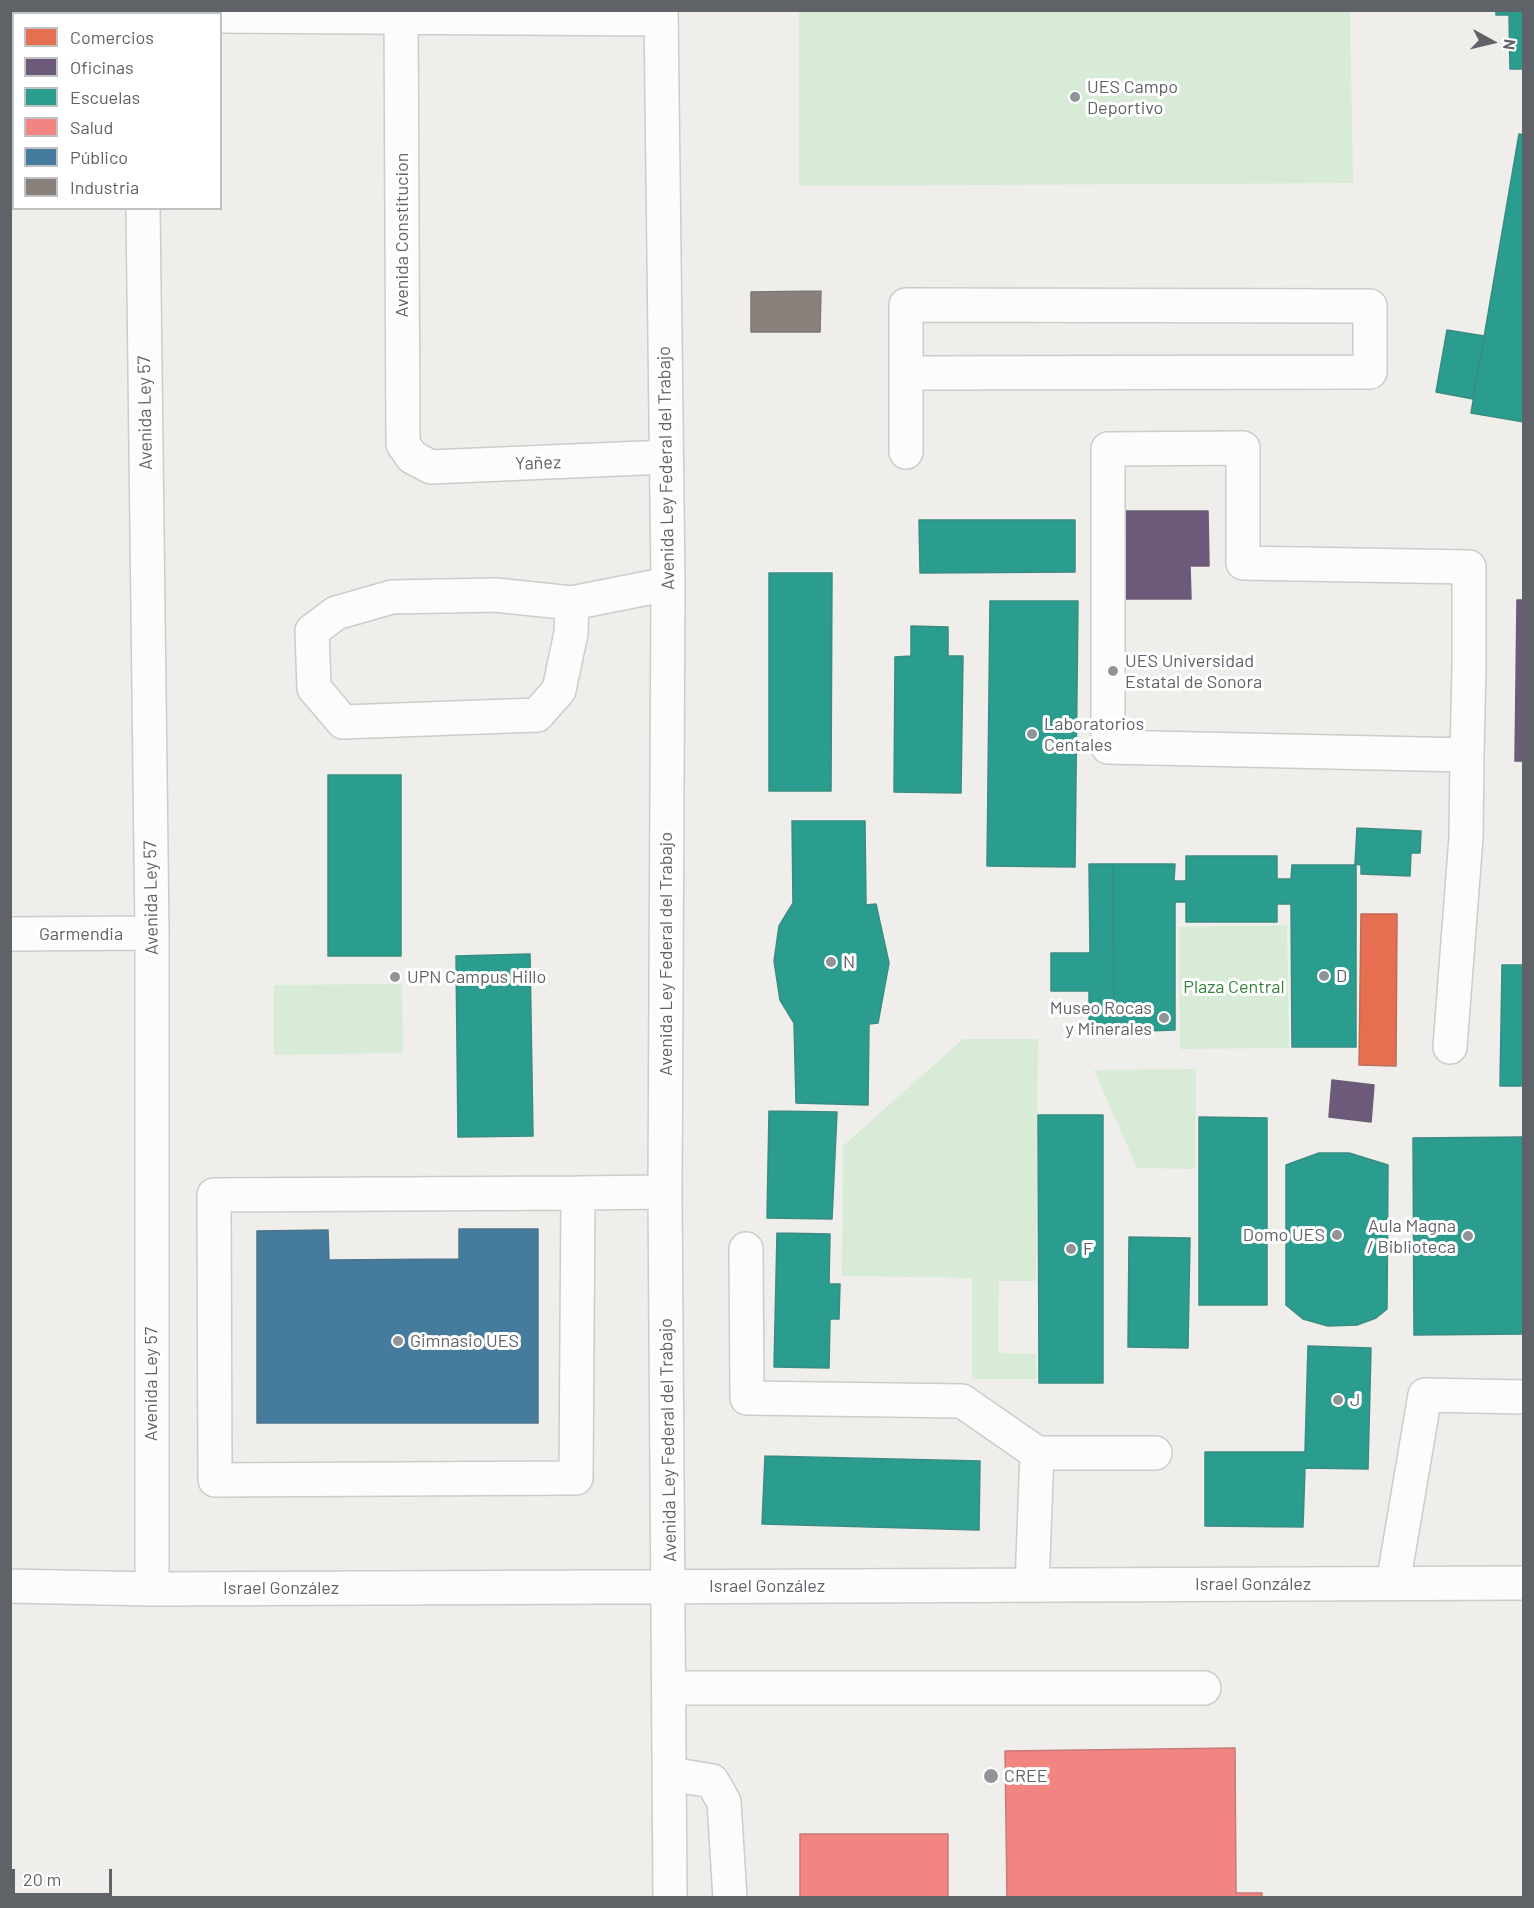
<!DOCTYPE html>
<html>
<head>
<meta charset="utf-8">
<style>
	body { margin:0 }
	#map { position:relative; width:1534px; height:1908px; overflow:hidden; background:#efeeea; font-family:Barlow,sans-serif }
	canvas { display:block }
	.frame { position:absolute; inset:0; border:12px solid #5f6368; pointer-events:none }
	.legend { position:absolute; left:12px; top:12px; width:210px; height:198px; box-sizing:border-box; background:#fff; border:2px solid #bfc1c3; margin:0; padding:8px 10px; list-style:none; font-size:18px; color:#5f6368 }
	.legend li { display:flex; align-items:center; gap:12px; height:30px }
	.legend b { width:30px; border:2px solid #bfc1c3 }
	.north { position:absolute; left:1462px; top:12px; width:60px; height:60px; -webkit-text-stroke:4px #fff; paint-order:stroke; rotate:98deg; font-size:16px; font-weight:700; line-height:24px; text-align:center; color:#5f6368 }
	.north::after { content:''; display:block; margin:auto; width:21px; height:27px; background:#5f6368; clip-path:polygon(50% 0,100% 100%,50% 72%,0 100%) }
	.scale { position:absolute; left:12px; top:1869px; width:100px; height:27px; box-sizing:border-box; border:3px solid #5f6368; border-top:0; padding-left:8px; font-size:18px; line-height:21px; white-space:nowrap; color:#5f6368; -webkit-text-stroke:4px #fff; paint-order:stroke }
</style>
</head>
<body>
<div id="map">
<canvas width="1534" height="1908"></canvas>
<div class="frame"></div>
<ul class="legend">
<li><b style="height:16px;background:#e76f51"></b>Comercios</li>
<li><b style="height:16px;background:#6d597a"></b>Oficinas</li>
<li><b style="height:16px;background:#2a9d8f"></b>Escuelas</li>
<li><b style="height:16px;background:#f28482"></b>Salud</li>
<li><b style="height:16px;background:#457b9d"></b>Público</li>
<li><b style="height:16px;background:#8a817c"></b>Industria</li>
</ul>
<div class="north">N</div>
<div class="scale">20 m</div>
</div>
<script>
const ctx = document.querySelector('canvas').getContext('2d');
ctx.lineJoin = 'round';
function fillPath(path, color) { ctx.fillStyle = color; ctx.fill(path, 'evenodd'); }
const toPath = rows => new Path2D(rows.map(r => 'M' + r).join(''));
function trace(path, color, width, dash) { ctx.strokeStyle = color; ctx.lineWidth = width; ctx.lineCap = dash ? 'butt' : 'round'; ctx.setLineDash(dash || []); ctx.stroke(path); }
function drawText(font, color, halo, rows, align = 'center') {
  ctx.font = font + ' Barlow,sans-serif'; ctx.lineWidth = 6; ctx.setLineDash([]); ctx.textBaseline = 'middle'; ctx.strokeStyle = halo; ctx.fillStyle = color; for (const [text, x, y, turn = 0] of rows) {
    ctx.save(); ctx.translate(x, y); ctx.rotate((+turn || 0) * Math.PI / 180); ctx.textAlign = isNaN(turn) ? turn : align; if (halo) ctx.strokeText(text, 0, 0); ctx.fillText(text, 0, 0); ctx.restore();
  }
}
fillPath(toPath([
	[799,11,1350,11,1353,183,799,186],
	[1287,925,1289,1048,1180,1049,1179,927],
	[402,984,403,1053,274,1055,274,985],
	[963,1039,1038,1039,1036,1281,999,1281,998,1353,1036,1354,1036,1379,972,1379,972,1278,842,1276,843,1146],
	[1196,1069,1195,1169,1137,1168,1094,1070]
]), '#d8ebd6');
const shops = toPath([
	[1361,914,1397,914,1396,1066,1359,1065,1361,914]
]);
fillPath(shops, '#e76f51');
trace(shops, '#be6b58', 1.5);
const offices = toPath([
	[1125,511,1208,511,1209,566,1190,566,1191,599,1126,599,1125,511],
	[1517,600,1524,600,1524,761,1515,761,1517,600],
	[1332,1080,1374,1085,1371,1122,1329,1117,1332,1080]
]);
fillPath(offices, '#6d597a');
trace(offices, '#695c75', 1.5);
const schools = toPath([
	[1496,10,1524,10,1524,69,1510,69,1509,15,1496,15,1496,10],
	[1519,134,1524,135,1524,422,1471,413,1519,134],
	[1447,330,1484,336,1473,399,1436,392,1447,330],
	[919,520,1075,520,1075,572,920,573,919,520],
	[769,573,832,573,831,791,769,791,769,573],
	[990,601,1078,601,1075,867,987,866,990,601],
	[911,626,948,627,948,656,963,656,961,793,894,792,895,657,911,656,911,626],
	[328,775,401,775,401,956,328,956,328,775],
	[792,821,865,821,866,905,876,904,889,963,878,1023,869,1024,868,1105,796,1103,794,1023,780,1000,774,961,779,926,793,903,792,821],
	[1357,828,1421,831,1420,853,1411,853,1410,876,1361,874,1361,865,1355,864,1357,828],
	[1186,856,1277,856,1277,879,1291,879,1292,865,1356,865,1356,1047,1292,1047,1291,904,1277,904,1277,922,1186,922,1186,902,1175,902,1175,1030,1114,1032,1113,864,1175,864,1174,881,1186,881,1186,856],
	[1089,864,1113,864,1114,1032,1089,1032,1089,991,1051,991,1051,953,1090,953,1089,864],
	[530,954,533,1136,458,1137,456,956,530,954],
	[1502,965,1524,965,1524,1086,1500,1086,1502,965],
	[769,1111,837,1112,832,1219,767,1218,769,1111],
	[1038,1115,1103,1115,1103,1383,1039,1383,1038,1115],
	[1199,1117,1267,1118,1267,1305,1199,1305,1199,1117],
	[1524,1137,1524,1334,1414,1335,1413,1138,1524,1137],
	[1319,1153,1349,1153,1388,1165,1387,1309,1376,1318,1357,1325,1328,1326,1303,1319,1286,1305,1286,1165,1319,1153],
	[777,1233,830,1234,829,1284,840,1284,839,1319,830,1319,829,1368,774,1367,777,1233],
	[1129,1237,1190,1238,1188,1348,1128,1347,1129,1237],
	[1308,1346,1371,1348,1368,1469,1305,1468,1303,1527,1205,1526,1205,1452,1305,1452,1308,1346],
	[765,1456,980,1461,979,1530,762,1524,765,1456]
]);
fillPath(schools, '#2a9d8f');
trace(schools, '#3a8c83', 1.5);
const health = toPath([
	[1235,1748,1236,1893,1262,1893,1262,1898,1007,1898,1005,1751,1235,1748],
	[800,1834,948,1834,948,1898,800,1898,800,1834]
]);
fillPath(health, '#f28482');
trace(health, '#c67a7a', 1.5);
const public = toPath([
	[459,1229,538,1229,538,1423,257,1423,257,1231,328,1230,329,1260,459,1259,459,1229]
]);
fillPath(public, '#457b9d');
trace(public, '#4d748d', 1.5);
const industry = toPath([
	[821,291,820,332,751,332,751,292,821,291]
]);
fillPath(industry, '#8a817c');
trace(industry, '#7d7876', 1.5);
const minor = toPath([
	[140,10,140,14],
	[401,10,403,444,412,457,431,467,666,457],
	[661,10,668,584,665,1192,670,1898],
	[10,16,14,16],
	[220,16,661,19],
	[143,208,152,933,152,1589],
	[906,452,906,305,1370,306,1370,372,906,373],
	[572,603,495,595,392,597,336,613,312,631,314,688,343,722,537,715,559,690,571,633,572,603,668,584],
	[10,934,152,933],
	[1450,1047,1466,837,1467,755,1469,667,1469,567,1243,563,1243,448,1108,449,1108,747,1467,755],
	[578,1193,214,1195,215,1480,576,1478,578,1193,665,1192],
	[746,1249,747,1398,962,1401,1037,1453],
	[1393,1584,1425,1395,1524,1397],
	[1032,1585,1037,1453,1155,1453],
	[10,1586,152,1589,1524,1583],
	[670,1688,1204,1688],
	[670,1774,712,1781,724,1802,730,1898]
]);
trace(minor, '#cbcccc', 36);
trace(minor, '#fdfcfc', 33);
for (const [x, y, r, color] of [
	[1075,97,6,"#919496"],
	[1113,671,6,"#919496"],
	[1032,734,6,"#919496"],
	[831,962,6,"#919496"],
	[1324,976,6,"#919496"],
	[395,977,6,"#919496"],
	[1164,1018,6,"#919496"],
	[1337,1235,6,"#919496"],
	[1468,1236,6,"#919496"],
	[1071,1249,6,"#919496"],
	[398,1341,6,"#919496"],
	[1338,1400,6,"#919496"],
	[991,1776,8,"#919496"]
]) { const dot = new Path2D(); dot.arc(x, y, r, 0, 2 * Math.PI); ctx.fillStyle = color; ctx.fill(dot); trace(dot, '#fff', 2); }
drawText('18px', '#5f6368', '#fff', [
	["UES Campo",1087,87],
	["Deportivo",1087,108],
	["UES Universidad",1125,661],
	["Estatal de Sonora",1125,682],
	["Laboratorios",1044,724],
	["Centales",1044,745],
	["N",843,962],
	["D",1336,976],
	["UPN Campus Hillo",407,977],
	["Museo Rocas",1152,1008,"right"],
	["y Minerales",1152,1029,"right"],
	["Aula Magna",1456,1226,"right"],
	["/ Biblioteca",1456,1247,"right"],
	["Domo UES",1325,1235,"right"],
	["F",1083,1249],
	["Gimnasio UES",410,1341],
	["J",1350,1400],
	["CREE",1004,1776]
], 'left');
drawText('18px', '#5f6368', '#fff', [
	["Avenida Constitucion",402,235,-90],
	["Avenida Ley 57",145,413,-91],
	["Yañez",538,463,-2],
	["Avenida Ley Federal del Trabajo",666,468,-91],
	["Avenida Ley 57",151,898,-91],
	["Garmendia",81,934],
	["Avenida Ley Federal del Trabajo",666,954,-90],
	["Avenida Ley 57",151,1384,-90],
	["Avenida Ley Federal del Trabajo",668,1440,-91],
	["Israel González",1253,1584],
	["Israel González",767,1586],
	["Israel González",281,1588]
]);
drawText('18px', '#348238', '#fff', [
	["Plaza Central",1234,987]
]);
</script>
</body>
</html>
